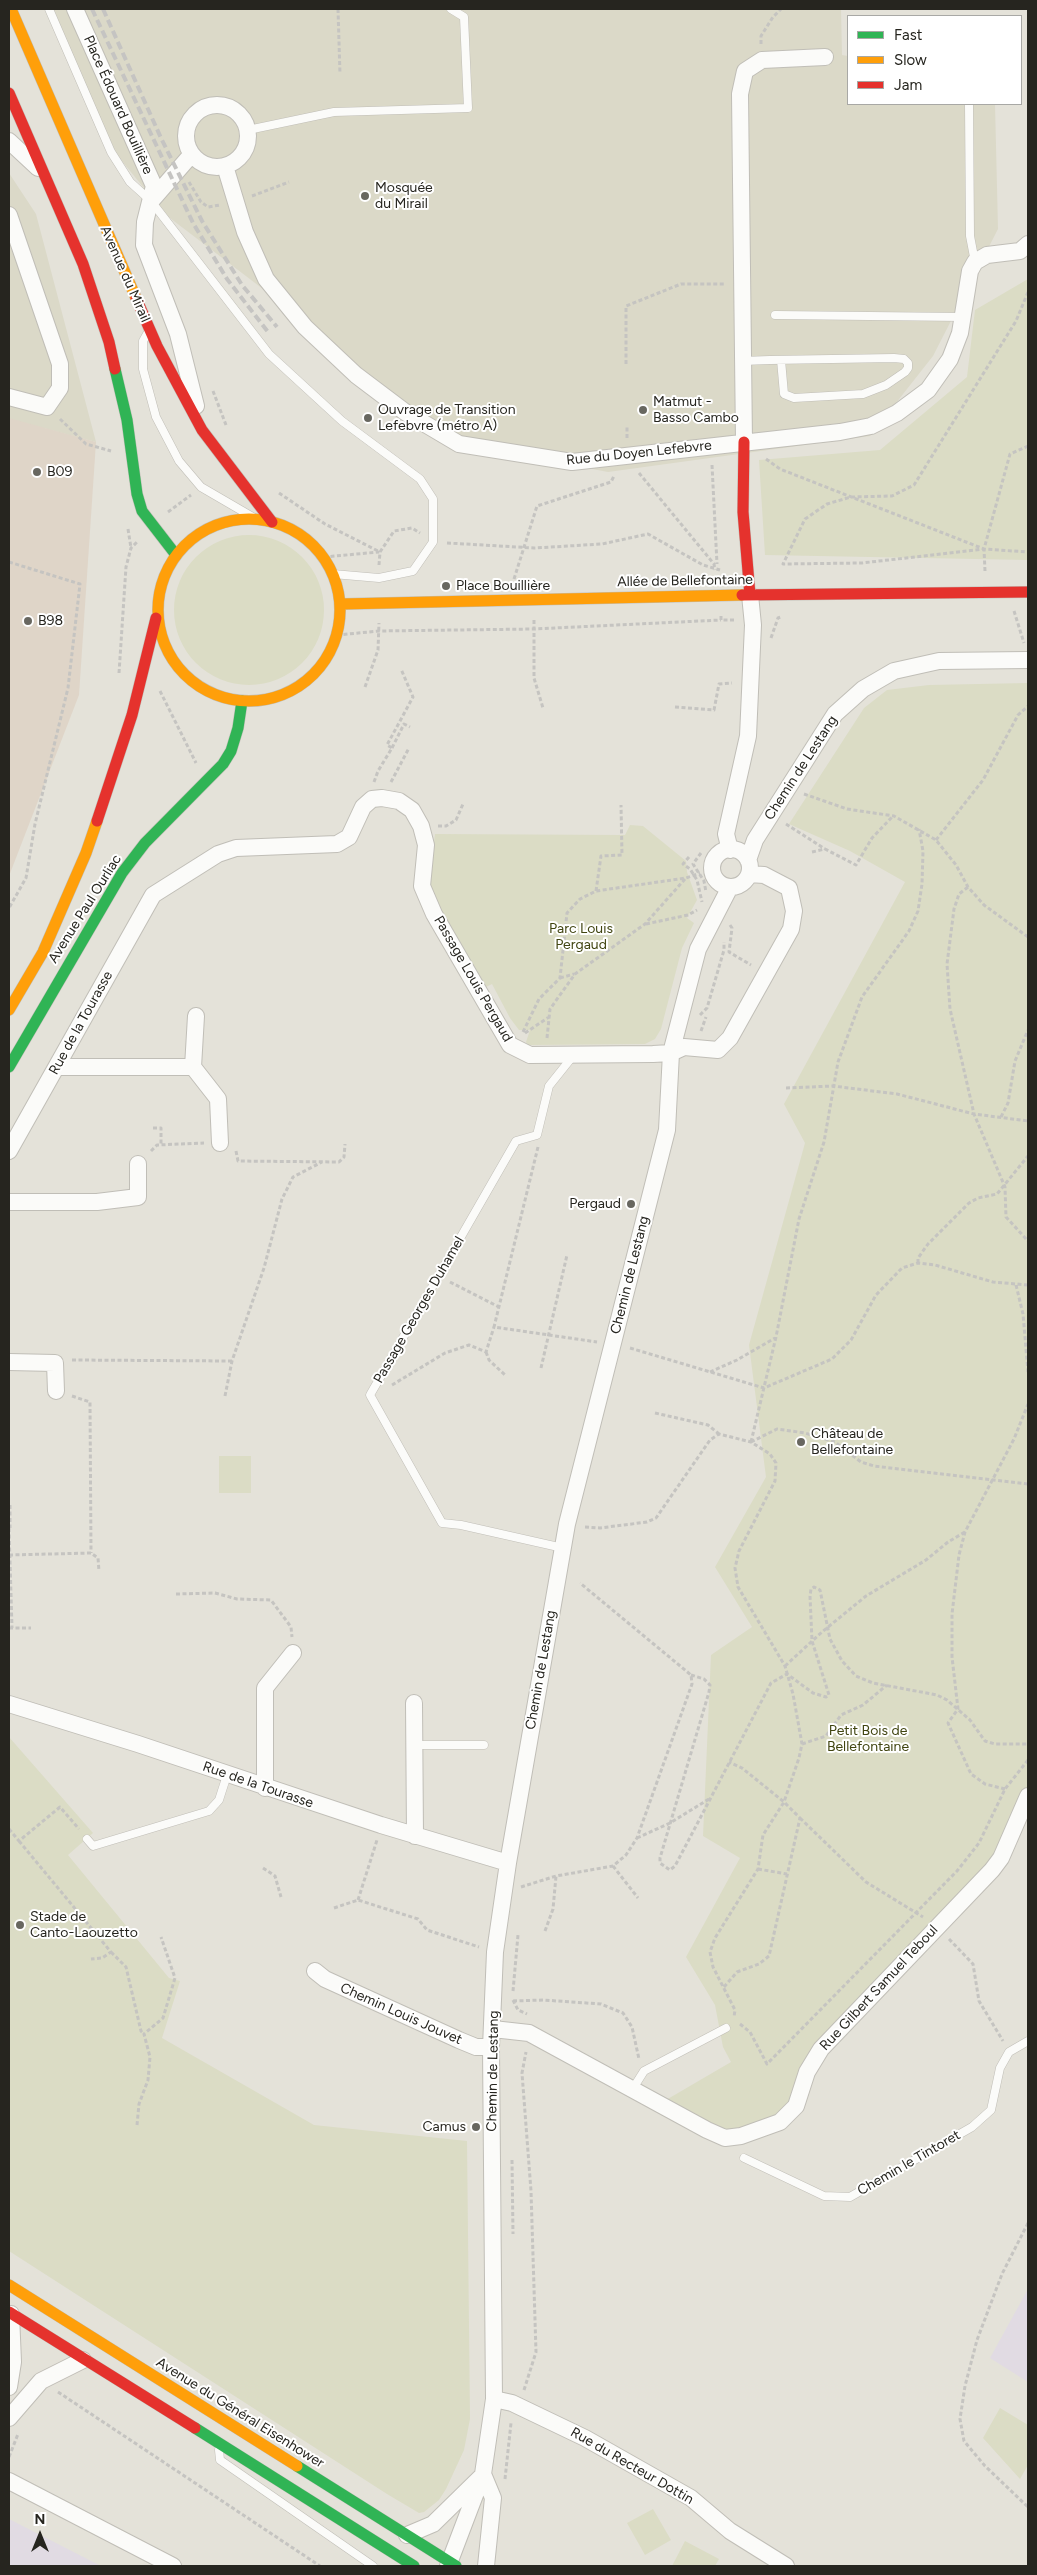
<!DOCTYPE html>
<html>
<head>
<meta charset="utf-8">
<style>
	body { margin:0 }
	#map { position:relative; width:1037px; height:2575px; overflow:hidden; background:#e4e2d9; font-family:Figtree,sans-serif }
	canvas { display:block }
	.frame { position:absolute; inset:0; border:10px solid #26251f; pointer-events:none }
	.legend { position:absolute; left:847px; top:15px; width:175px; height:90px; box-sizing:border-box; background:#fff; border:1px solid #a8a8a5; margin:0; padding:6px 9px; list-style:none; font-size:15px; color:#26251f }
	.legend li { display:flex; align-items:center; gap:10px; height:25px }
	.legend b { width:25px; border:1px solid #a8a8a5 }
	.north { position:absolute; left:15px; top:2510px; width:50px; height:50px; -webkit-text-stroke:4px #fff; paint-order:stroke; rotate:0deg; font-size:14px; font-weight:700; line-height:20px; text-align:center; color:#26251f }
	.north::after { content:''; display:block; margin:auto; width:18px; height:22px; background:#26251f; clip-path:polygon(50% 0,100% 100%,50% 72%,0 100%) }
</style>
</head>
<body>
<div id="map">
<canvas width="1037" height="2575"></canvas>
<div class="frame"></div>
<ul class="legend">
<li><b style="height:6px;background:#30b455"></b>Fast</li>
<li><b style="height:6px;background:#ff9f0a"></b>Slow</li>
<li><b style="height:6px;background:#e5322d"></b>Jam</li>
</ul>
<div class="north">N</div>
</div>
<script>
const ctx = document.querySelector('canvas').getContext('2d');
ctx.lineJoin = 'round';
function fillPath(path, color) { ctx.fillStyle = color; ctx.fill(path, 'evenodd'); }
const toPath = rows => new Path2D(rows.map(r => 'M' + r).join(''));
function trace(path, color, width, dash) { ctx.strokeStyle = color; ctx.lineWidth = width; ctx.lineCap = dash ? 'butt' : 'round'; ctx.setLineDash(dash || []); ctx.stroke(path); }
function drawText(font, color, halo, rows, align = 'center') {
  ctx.font = font + ' Figtree,sans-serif'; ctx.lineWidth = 4; ctx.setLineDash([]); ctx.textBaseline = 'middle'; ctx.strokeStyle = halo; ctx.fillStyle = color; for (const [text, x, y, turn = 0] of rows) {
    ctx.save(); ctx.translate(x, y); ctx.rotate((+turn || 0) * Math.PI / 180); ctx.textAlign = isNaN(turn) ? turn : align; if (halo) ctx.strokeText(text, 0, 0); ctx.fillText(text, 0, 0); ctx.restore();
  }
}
fillPath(toPath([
	[50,9,841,9,842,55,848,56,848,104,995,104,998,229,933,356,870,436,608,472,447,441,276,299,166,215,117,155],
	[9,173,36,214,96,442,9,419]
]), '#dbd9c8');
fillPath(toPath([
	[9,418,96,442,79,695,9,876]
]), '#dfd5c8');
fillPath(toPath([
	[1028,2289,1028,2382,990,2358],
	[9,2519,101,2566,9,2566]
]), '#e1dbe3');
fillPath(toPath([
	[1028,279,1028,560,765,555,759,460,880,450,967,377,975,310],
	'174 610a75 75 0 1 1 150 0a75 75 0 1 1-150 0Z',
	[1028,683,1028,1788,1010,1815,994,1858,808,2056,790,2101,776,2116,724,2134,666,2100,731,2062,723,2047,715,2005,686,1957,740,1858,703,1836,711,1655,752,1627,715,1567,766,1477,749,1345,805,1143,784,1104,905,882,850,851,789,824,864,708,887,690,929,685],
	[630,825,643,826,686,861,687,872,697,900,687,918,694,923,682,948,661,1029,655,1039,645,1044,528,1045,526,1042,530,1030,519,1030,510,1018,492,984,482,989,428,891,435,834,625,835],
	[219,1456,251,1456,251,1493,219,1493],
	[9,1737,93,1833,68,1855,169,1978,180,1981,162,2038,314,2125,467,2141,470,2419,464,2450,446,2489,439,2500,424,2512,419,2513,387,2494,9,2251],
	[1000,2408,1028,2425,1028,2465,1020,2479,983,2438],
	[653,2509,671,2540,645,2555,627,2523],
	[685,2541,719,2559,715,2566,672,2566]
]), '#dbdcc5');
const lane = toPath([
	[49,9,111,152,130,182,151,201,269,354,342,421,420,479,433,499,433,542,413,571,379,578,333,574],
	[969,104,970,236,975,262],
	[248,130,334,112,468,108,464,17,451,9],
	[775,315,963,317],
	[147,334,143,341,143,369,156,417,179,461,201,487,256,519],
	[742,361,770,360,894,358,904,359,908,363,908,368,905,372,886,385,863,394,794,398,784,394,781,360],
	[563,1548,461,1525,442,1523,370,1395,516,1141,537,1135,549,1086,573,1056],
	[415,1745,484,1745],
	[87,1839,93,1846,209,1811,219,1800,227,1775],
	[632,2090,644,2071,726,2028],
	[744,2158,824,2196,850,2197,972,2127,991,2110,1000,2068,1009,2052,1028,2041],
	[219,2450,220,2460,373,2566]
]);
const street = toPath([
	[75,9,154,186,145,222,144,245,178,334,196,406],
	'186 136a31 31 0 1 1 62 0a31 31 0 1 1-62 0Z',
	[9,141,38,168],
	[225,166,245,232,266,279,305,327,356,375,405,412,459,444,572,462,840,432,871,426,897,413,928,390,950,359,960,333,970,271,975,262,987,255,1020,251,1028,244],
	[152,200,191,155],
	[9,215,60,364,60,388,47,407,9,397],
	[744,442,740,94,745,71,762,60,825,57],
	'712 868a19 19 0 1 1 38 0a19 19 0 1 1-38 0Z',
	[730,850,726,834,748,736,753,625,750,595],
	[748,860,755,840,835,714,863,689,894,671,939,661,1028,660],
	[196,1016,193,1067,218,1099,220,1143],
	[57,1067,193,1067],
	[9,1151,153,895,218,854,236,848,337,844,349,837,363,807,372,799,382,798,399,801,412,810,421,826,426,845,422,886,434,914,510,1045,530,1055,653,1054,671,1053,684,1047,718,1050,730,1038,791,929,794,911,789,888,764,875,749,874],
	[9,1202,97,1202,138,1197,138,1164],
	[9,1362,55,1363,56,1391],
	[414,1703,415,1836],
	[9,1704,138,1744,381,1825,508,1863],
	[265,1788,265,1688,293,1653],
	[315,1971,325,1979,459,2040,476,2047,491,2047],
	[493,2029,529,2033,707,2130,725,2138,741,2136,780,2122,796,2106,807,2072,821,2049,992,1870,1001,1858,1028,1796],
	[9,2387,13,2362,11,2314],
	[494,2399,512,2403,585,2438,691,2498,730,2531,786,2566],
	[9,2418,41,2381,83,2360],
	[483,2474,493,2498,486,2566],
	[9,2481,173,2566],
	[407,2535,433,2524,480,2478],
	[448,2566,483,2474,494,2399,491,2047,495,1952,508,1863,567,1524,667,1130,671,1053,698,949,730,887]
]);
const fast = toPath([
	[115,369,127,420,137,494,142,511,176,555],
	[9,1067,122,873,145,843,223,764,231,751,238,728,242,701],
	[195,2428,414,2566],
	[297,2466,456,2566]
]);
const slow = toPath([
	[11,9,136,298],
	'158 610a91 91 0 1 1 182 0a91 91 0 1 1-182 0Z',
	[342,604,742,595],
	[9,1010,43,952,86,853,97,821],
	[9,2285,297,2466]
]);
const jam = toPath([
	[9,93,83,264,109,342,115,369],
	[136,298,157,346,202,430,272,522],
	[744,442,743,512,750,595],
	[742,595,1028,592],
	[97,821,132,715,156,618],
	[9,2312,195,2428]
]);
trace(lane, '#c0beb7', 9);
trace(street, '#c0beb7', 18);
trace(fast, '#c0beb7', 12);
trace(slow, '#c0beb7', 12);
trace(jam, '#c0beb7', 12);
trace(toPath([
	[338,9,340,74],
	[761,44,761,36,773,17,781,9],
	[189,182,201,202,208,207,220,205],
	[252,196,289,182],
	[1028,292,1016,321,914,485,892,496,851,497,827,504,805,519,783,564,862,563,984,549,1028,552],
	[626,364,626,306,681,284,725,284],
	[213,391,226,425],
	[60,419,86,444,111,451],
	[627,438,627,427],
	[766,459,780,469,984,549],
	[712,465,717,564],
	[639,473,714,564,715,570],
	[279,493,325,524,380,552],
	[168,512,191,495],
	[128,529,131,548],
	[447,543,534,548,602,544,648,534,703,565,720,570],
	[324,557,379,552],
	[9,562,80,584,68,688,35,824,26,878,9,908],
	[379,565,380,552,394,531,412,528,420,533],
	[985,571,984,549,1010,454,1028,446],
	[514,579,537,506,611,482,614,476],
	[1014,611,1024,643],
	[721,616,721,620,735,620],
	[534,620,534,678,543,708],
	[337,635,379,631,534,629,721,620],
	[771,638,778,618,781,617],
	[119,673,126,567,131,548,138,541],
	[365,687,378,650,379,623],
	[160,691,196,763],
	[675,707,714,710,719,684,732,683],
	[392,748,404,724,410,727],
	[374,782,378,771,392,748,387,745,413,697,401,669],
	[391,782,409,748],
	[804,794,847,809,894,816,936,840,956,865,968,887,984,905,1028,937],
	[786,824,825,849],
	[438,826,446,826,456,820,463,804],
	[936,840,983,780,1018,715,1028,706],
	[812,852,825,849,856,865,872,838,893,816],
	[701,853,693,864,704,881,706,892],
	[689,857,683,864,690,869,697,880,702,902],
	[968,887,959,894,954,909,947,964,950,1009,974,1114,1005,1187,1006,1217,1028,1241],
	[596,891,601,856,622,855,621,805],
	[646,924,688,915,697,910],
	[730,925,732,928,729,952,751,965],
	[560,978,574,974],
	[700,1015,707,1008,724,950,724,942],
	[701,1031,706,1017],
	[523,1032,539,999,560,978,567,913,580,899,596,891,686,878,700,873],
	[525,1033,549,1017],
	[547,1038,550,1009,575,974,645,924,685,879],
	[786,1088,833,1086,897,1094,974,1114,1028,1121],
	[1001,1117,1008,1103,1015,1061,1028,1030],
	[153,1128,161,1128,161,1145],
	[538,1147,494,1327,597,1342],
	[151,1151,157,1145,204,1143],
	[236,1151,238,1161,339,1162,344,1157,345,1144],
	[918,1263,918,1258,928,1244,969,1203,978,1198,997,1194,1028,1156],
	[450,1282,499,1307],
	[1016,1285,1023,1314,1028,1372],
	[630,1348,764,1388,832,1359,851,1340,876,1295,902,1268,918,1263,935,1265,993,1282,1028,1285],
	[486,1352,489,1360,505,1375],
	[72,1360,232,1361],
	[541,1368,567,1255],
	[710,1372,737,1360,775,1338],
	[392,1385,445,1353,469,1345,486,1352,494,1327],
	[72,1396,90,1402,91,1553],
	[225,1396,232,1361,264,1268,282,1199,293,1177,322,1162],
	[655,1413,708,1425,719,1434],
	[751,1442,776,1337,799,1219,824,1142,838,1062,862,997,909,931,918,911,922,884,923,851,919,829],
	[751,1442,777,1429,805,1433,835,1442,861,1462,874,1466,1028,1484],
	[10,1505,10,1528],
	[585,1527,600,1528,647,1522,656,1518,710,1440,719,1434,751,1442,770,1454,776,1463,775,1481,739,1551,735,1568,738,1587,785,1666,793,1694,802,1744,799,1758,784,1802,763,1835,758,1869,715,1938,710,1952,713,1967,735,2010,734,2017],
	[9,1528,12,1628],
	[9,1555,91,1553,98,1558,99,1571],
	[176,1594,215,1593,237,1599,271,1600,291,1627,292,1637],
	[9,1628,31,1628],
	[785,1666,822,1632,866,1596,926,1560,948,1542,965,1532],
	[691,1675,704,1679,710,1685,709,1692,660,1858,660,1863,670,1870,675,1866,771,1683,787,1674,813,1693,826,1697,829,1695,812,1641,810,1596,811,1589,814,1587,820,1590,830,1639,842,1661,856,1676,873,1683,937,1695,947,1700,970,1720,985,1741,995,1744,1028,1744],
	[802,1744,826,1736,841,1715,863,1705,887,1685],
	[1005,1789,985,1784,971,1774,948,1723,958,1709,952,1657,952,1614,959,1555,965,1532,1014,1439,1028,1404],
	[800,1818,866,1882,923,1917],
	[9,1829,19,1841,60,1807,79,1829],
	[637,1838,670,1823,709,1799],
	[19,1841,111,1952,102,1958,91,1959],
	[613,1866,638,1898],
	[263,1868,275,1876,281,1897],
	[758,1869,787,1874],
	[521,1887,556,1876,613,1866,626,1855,637,1838,692,1684,691,1675,580,1583],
	[358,1900,377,1840],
	[334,1908,358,1900,418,1919,427,1930,479,1947],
	[545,1931,553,1909,556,1876],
	[949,1939,973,1964,979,2001,1003,2041],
	[111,1952,126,1967,141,2031,144,2034],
	[724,1987,737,1972,759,1964,769,1956,800,1818,784,1802,742,1768,729,1762],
	[513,1991,518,1935],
	[513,2000,518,2010,527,2014],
	[513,2001,543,2000,601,2004,623,2013,632,2027,639,2059],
	[740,2024,750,2032,767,2064,957,1871,979,1843,1005,1789,1028,1760],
	[137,2125,139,2104,148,2080,150,2057,144,2034,163,2018,175,1978,161,1937],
	[512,2160,513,2234],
	[1028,2223,1002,2274,977,2340,965,2386,960,2419,964,2441,985,2466,1028,2507],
	[524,2390,536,2352,531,2191,522,2073,526,2052],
	[58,2392,320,2566],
	[9,2457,18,2434],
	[505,2479,511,2423]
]), '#c5c4c1', 3, [4, 2.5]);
trace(lane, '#fbfbf9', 8);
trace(street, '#fbfbf9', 16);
trace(fast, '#30b455', 11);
trace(slow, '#ff9f0a', 11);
trace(jam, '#e5322d', 11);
trace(toPath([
	[92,9,193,223,227,279,268,332],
	[103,9,161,138,202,221,242,285,277,327]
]), '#c5c4c2', 4, [8, 4]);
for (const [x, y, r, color] of [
	[365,196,5,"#686760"],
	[643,410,5,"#686760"],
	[368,418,5,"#686760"],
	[37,472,5,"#686760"],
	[446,586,5,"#686760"],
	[28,621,5,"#686760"],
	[631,1204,5,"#686760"],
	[801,1442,5,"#686760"],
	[20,1925,5,"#686760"],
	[476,2127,5,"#686760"]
]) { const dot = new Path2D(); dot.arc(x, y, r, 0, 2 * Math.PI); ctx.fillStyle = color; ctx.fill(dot); trace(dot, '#fff', 2); }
drawText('14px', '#26251f', '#fff', [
	["Place Édouard Bouillière",118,105,66],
	["Avenue du Mirail",125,274,66],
	["Rue du Doyen Lefebvre",639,453,-6],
	["Allée de Bellefontaine",685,581,-1],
	["Chemin de Lestang",801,768,-57],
	["Avenue Paul Ourliac",85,909,-58],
	["Passage Louis Pergaud",473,979,60],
	["Rue de la Tourasse",81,1023,-61],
	["Chemin de Lestang",630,1275,-76],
	["Passage Georges Duhamel",419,1310,-60],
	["Chemin de Lestang",541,1670,-80],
	["Rue de la Tourasse",258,1785,19],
	["Rue Gilbert Samuel Teboul",879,1988,-47],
	["Chemin Louis Jouvet",401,2014,24],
	["Chemin de Lestang",493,2071,-89],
	["Chemin le Tintoret",909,2163,-30],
	["Avenue du Général Eisenhower",240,2413,32],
	["Rue du Recteur Dottin",632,2466,30]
]);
drawText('14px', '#26251f', '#fff', [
	["Mosquée",375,188],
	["du Mirail",375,204],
	["Matmut -",653,402],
	["Basso Cambo",653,418],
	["Ouvrage de Transition",378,410],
	["Lefebvre (métro A)",378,426],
	["B09",47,472],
	["Place Bouillière",456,586],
	["B98",38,621],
	["Pergaud",621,1204,"right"],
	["Château de",811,1434],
	["Bellefontaine",811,1450],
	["Stade de",30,1917],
	["Canto-Laouzetto",30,1933],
	["Camus",466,2127,"right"]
], 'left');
drawText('14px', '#414511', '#fff', [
	["Parc Louis",581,929],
	["Pergaud",581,945],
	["Petit Bois de",868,1731],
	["Bellefontaine",868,1747]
]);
</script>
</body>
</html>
